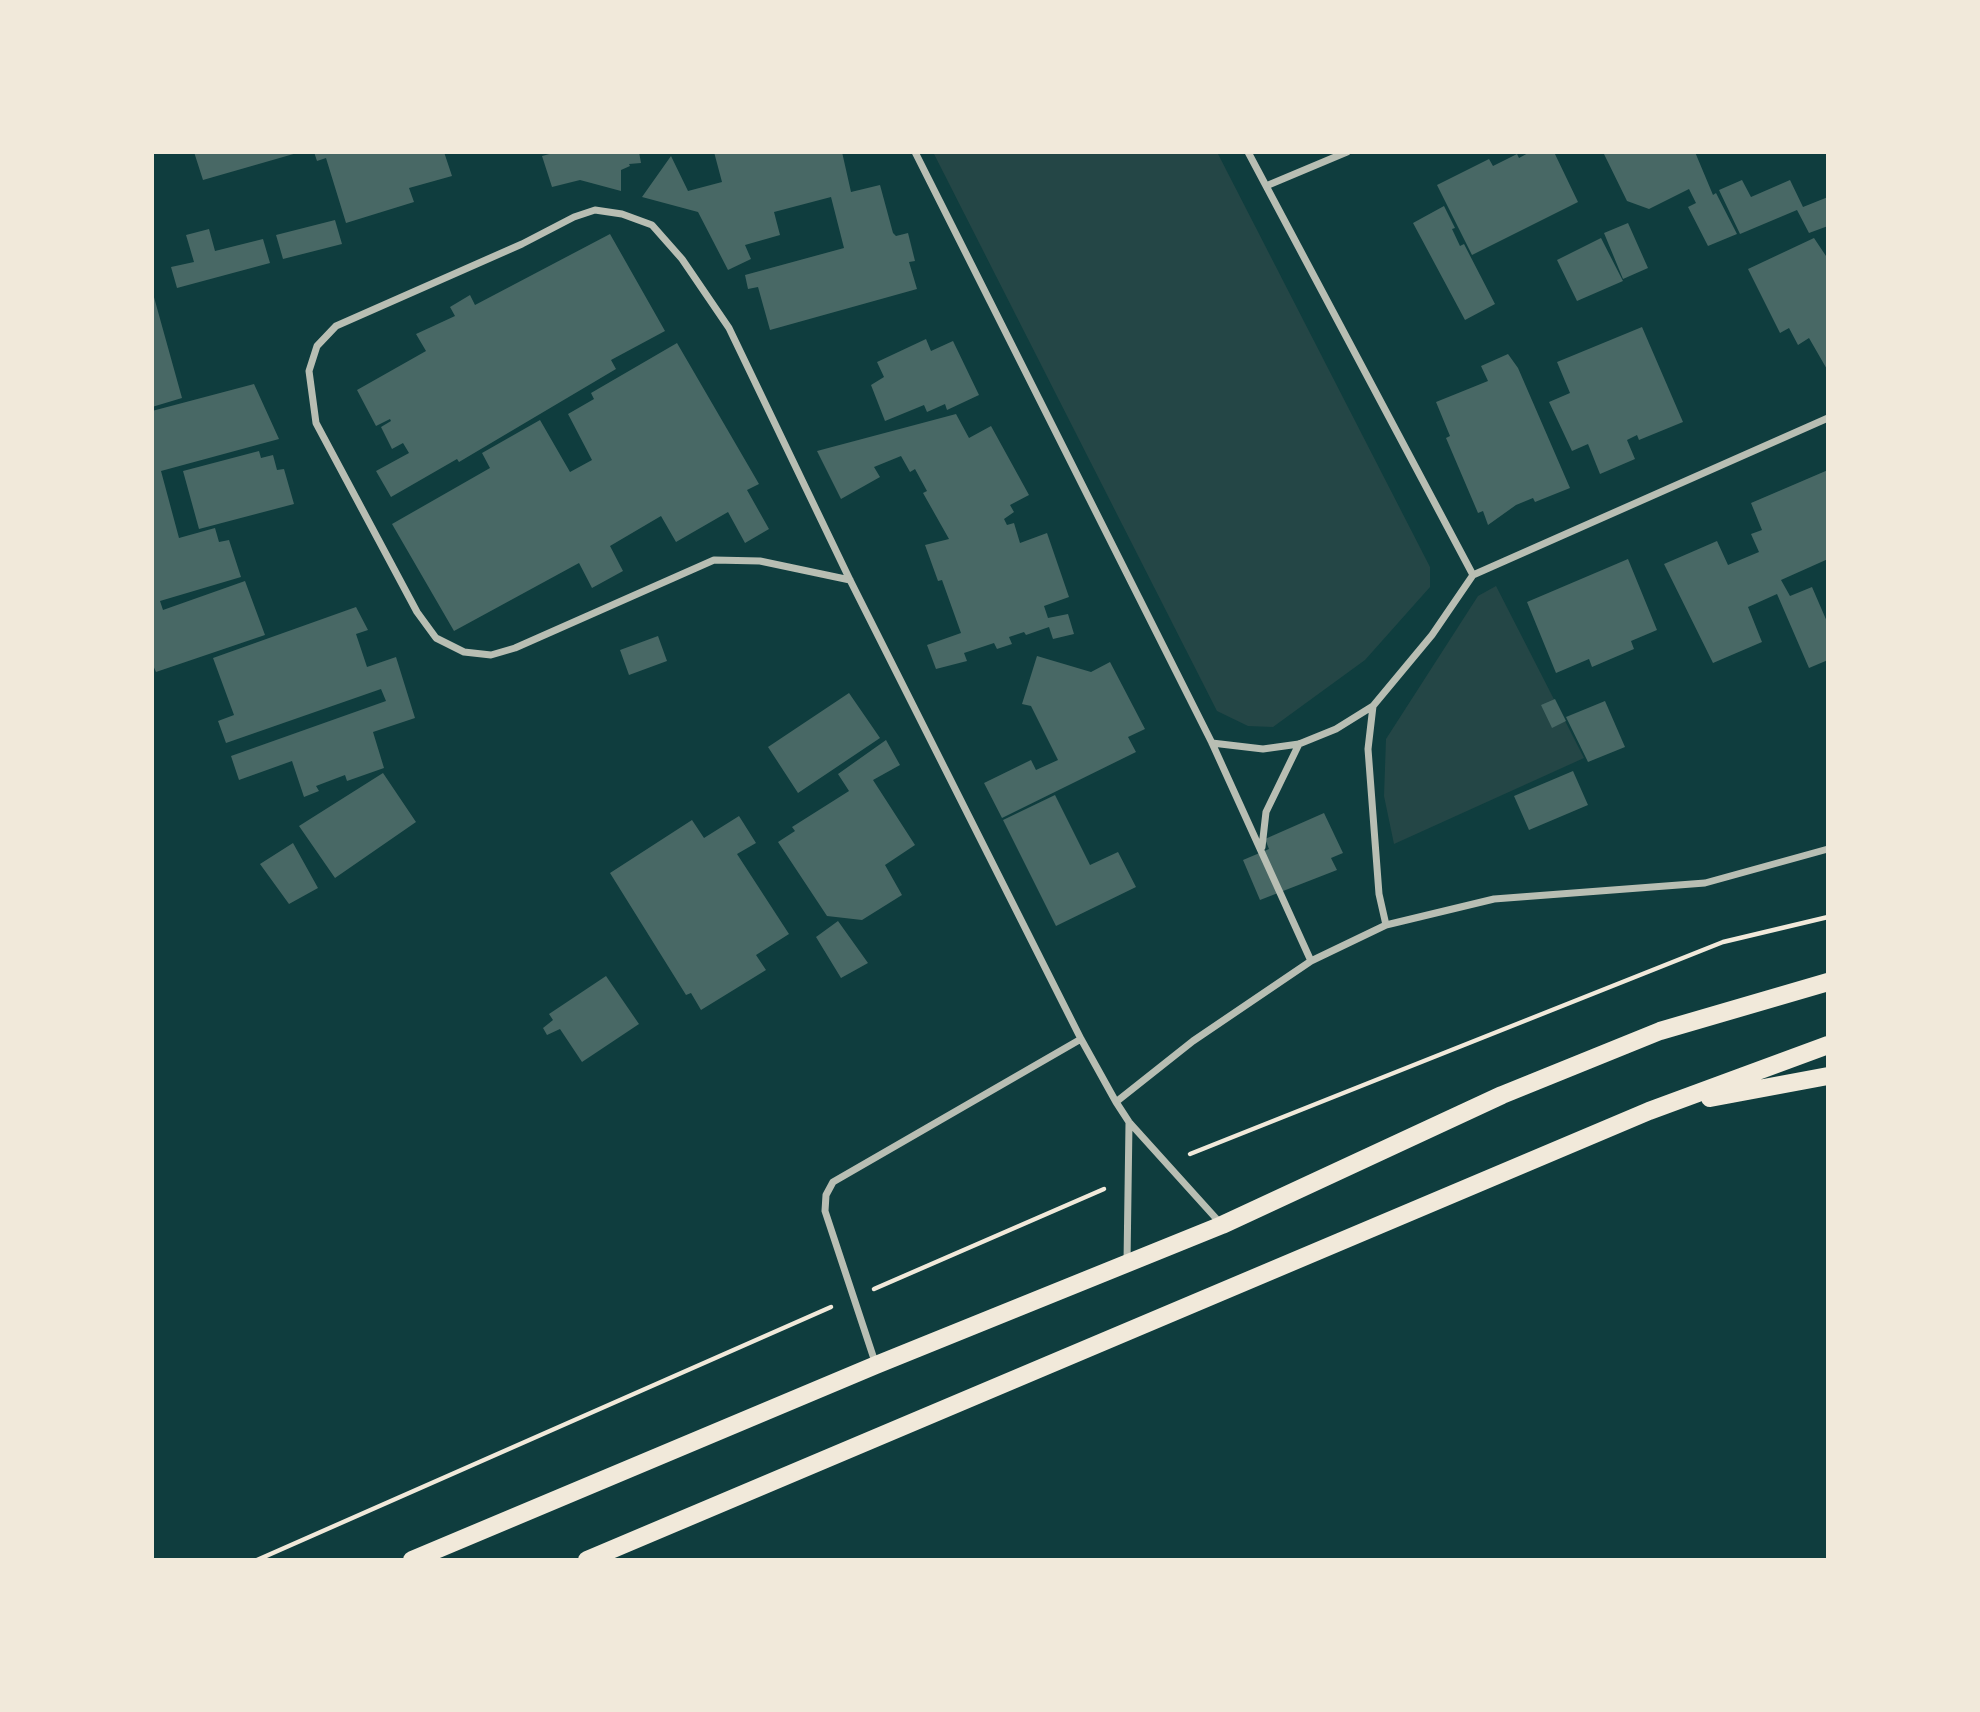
<!DOCTYPE html>
<html>
<head>
<meta charset="utf-8">
<style>
	body { margin:0 }
	#map { position:relative; width:1980px; height:1712px; overflow:hidden; background:#0f3d3e; font-family:"PT Sans Narrow",sans-serif }
	canvas { display:block }
	.frame { position:absolute; inset:0; border:154px solid #f1e9da; pointer-events:none }
</style>
</head>
<body>
<div id="map">
<canvas width="1980" height="1712"></canvas>
<div class="frame"></div>
</div>
<script>
const ctx = document.querySelector('canvas').getContext('2d');
ctx.lineJoin = 'round';
function fillPath(path, color) { ctx.fillStyle = color; ctx.fill(path, 'evenodd'); }
const toPath = rows => new Path2D(rows.map(r => 'M' + r).join(''));
function trace(path, color, width, dash) { ctx.strokeStyle = color; ctx.lineWidth = width; ctx.lineCap = dash ? 'butt' : 'round'; ctx.setLineDash(dash || []); ctx.stroke(path); }
fillPath(toPath([
	[933,152,1217,152,1430,567,1430,587,1365,660,1273,727,1248,726,1217,711],
	[1496,586,1584,758,1394,844,1384,796,1386,739,1478,596]
]), '#244646');
fillPath(toPath([
	[194,152,297,152,297,153,203,180],
	[314,152,444,152,452,176,409,188,414,202,346,223,326,158,317,161],
	[557,152,639,152,641,163,629,164,630,166,621,170,621,191,580,180,552,187,542,156],
	[714,152,842,152,851,192,880,185,893,233,896,236,908,233,915,261,909,262,917,289,770,330,758,287,748,289,745,275,844,248,831,197,774,212,780,235,745,245,751,259,728,270,698,212,642,197,671,156,688,191,722,182],
	[1530,152,1554,152,1578,202,1472,255,1437,185,1489,159,1493,166,1517,154,1519,158],
	[1603,152,1695,152,1713,195,1716,193,1737,234,1708,246,1688,207,1696,203,1689,189,1649,209,1627,201],
	[1742,180,1751,197,1790,180,1803,207,1828,197,1828,226,1809,233,1797,210,1740,234,1719,190],
	[1444,206,1455,228,1452,229,1460,246,1464,244,1495,304,1465,320,1413,223],
	[335,220,342,244,283,259,276,235],
	[1628,223,1648,268,1623,279,1604,233],
	[209,229,215,251,263,239,270,263,177,288,171,267,194,262,186,235],
	[610,234,665,331,611,360,616,369,459,462,457,459,391,497,376,471,409,453,403,443,392,449,381,427,391,421,390,419,376,426,357,390,426,351,416,334,455,316,450,307,470,295,475,305],
	[1601,238,1623,281,1577,301,1557,260],
	[1814,238,1828,259,1828,371,1809,338,1798,345,1789,328,1780,333,1748,269],
	[152,290,182,398,152,407],
	[1642,327,1683,422,1639,440,1637,435,1627,440,1635,459,1600,474,1588,444,1572,451,1549,402,1570,393,1557,362],
	[926,339,931,351,953,341,979,395,947,410,945,404,927,412,924,405,885,421,871,385,884,377,877,362],
	[677,343,759,484,747,490,769,529,745,543,728,512,676,542,661,516,610,546,623,571,592,588,579,563,454,631,392,524,490,468,482,453,540,420,570,472,592,460,568,414,594,399,591,393],
	[1508,354,1518,368,1570,488,1535,502,1533,498,1516,505,1488,525,1483,511,1478,513,1446,438,1450,436,1436,402,1488,381,1481,366],
	[254,384,279,439,161,471,179,538,215,528,219,542,229,540,241,577,160,601,163,610,245,581,265,635,156,672,152,663,152,411],
	[956,414,969,438,991,426,1029,495,1010,505,1014,512,1004,519,1007,525,1014,523,1020,543,1047,533,1069,597,1044,606,1048,618,1068,614,1074,634,1053,639,1049,627,1026,635,1024,632,1009,637,1012,644,997,649,994,643,964,653,967,661,936,669,927,645,961,633,942,580,938,581,925,545,949,539,923,493,927,491,915,469,910,472,901,456,874,467,880,477,841,499,817,451],
	[259,451,261,458,273,455,277,470,284,469,294,504,199,529,183,471],
	[1828,470,1828,559,1781,580,1790,596,1812,587,1828,624,1828,660,1809,668,1777,594,1748,607,1762,642,1713,663,1664,564,1717,541,1728,565,1759,552,1751,534,1762,530,1751,503],
	[1628,559,1657,630,1631,641,1634,649,1592,667,1589,659,1556,673,1527,602],
	[356,607,368,630,356,634,367,667,396,657,415,718,373,732,384,768,347,781,345,775,316,786,319,791,304,797,292,761,239,780,231,756,386,701,381,689,226,743,218,721,234,715,213,658],
	[658,636,667,661,629,675,620,650],
	[1037,656,1091,672,1110,662,1145,729,1128,737,1136,752,1002,818,984,783,1031,760,1036,770,1058,760,1031,706,1022,704],
	[849,693,880,738,798,793,768,747],
	[1555,699,1566,721,1552,728,1541,705],
	[1605,701,1625,747,1588,762,1566,717],
	[886,740,900,765,873,780,915,845,885,865,902,895,862,920,827,916,778,842,795,831,792,827,849,791,838,774],
	[1573,771,1588,805,1529,830,1514,796],
	[383,773,416,822,335,878,299,826],
	[1055,795,1090,865,1118,852,1136,887,1056,926,1003,820],
	[1324,813,1343,853,1331,858,1337,870,1260,900,1243,860,1269,849,1265,839],
	[739,816,756,843,737,854,789,934,756,955,766,970,701,1010,691,993,686,995,610,873,692,820,704,838],
	[293,843,318,888,289,904,260,864],
	[838,921,868,963,841,978,816,937],
	[606,976,639,1024,582,1062,560,1029,547,1035,543,1028,553,1020,549,1014]
]), '#486865');
trace(toPath([
	[1190,1154,1723,942,1828,917],
	[874,1289,1104,1189],
	[257,1560,831,1307]
]), '#f1e9da', 4.5);
trace(toPath([
	[915,152,1212,743,1311,961],
	[1248,152,1473,575],
	[1266,186,1347,152],
	[850,580,760,561,714,560,515,648,491,655,464,652,436,638,417,612,316,423,309,371,317,346,336,326,522,244,574,217,595,210,622,214,652,225,682,259,729,328,850,580,1081,1039,1116,1102],
	[1212,743,1263,749,1299,744,1336,729,1373,706,1432,635,1473,575,1828,418],
	[1262,847,1266,812,1299,744],
	[1386,925,1494,899,1705,883,1828,849],
	[1222,1225,1129,1122,1116,1102,1193,1041,1311,961,1386,925,1379,894,1368,749,1373,706],
	[1127,1262,1129,1123],
	[876,1365,825,1211,826,1195,833,1182,1081,1039]
]), '#b8beb3', 7);
trace(toPath([
	[1710,1098,1828,1076],
	[412,1560,876,1365,1222,1225,1502,1095,1660,1031,1828,982],
	[587,1560,1649,1111,1828,1045]
]), '#f1e9da', 18);
</script>
</body>
</html>
